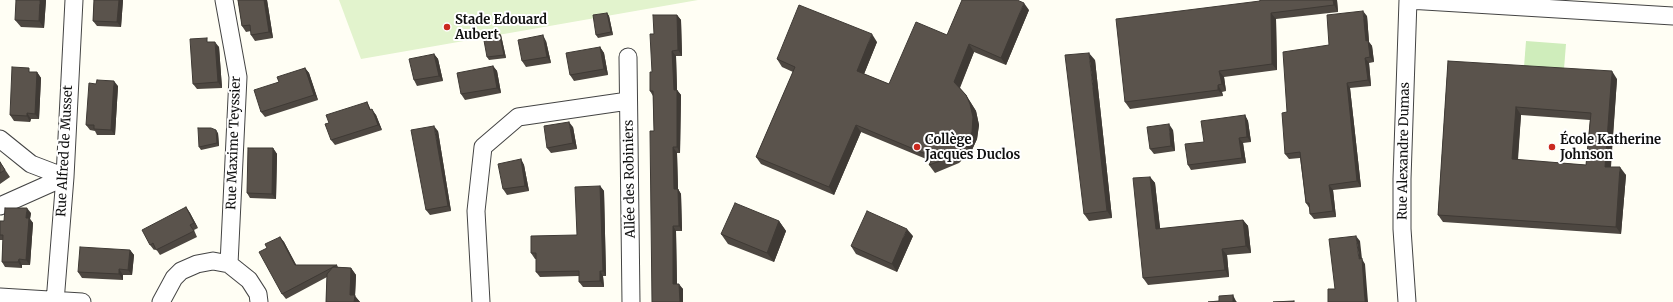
<!DOCTYPE html>
<html>
<head>
<meta charset="utf-8">
<style>
	body { margin:0 }
	canvas { display:block; background:#fffef4 }
</style>
</head>
<body>
<canvas width="1673" height="302"></canvas>
<script>
const ctx = document.querySelector('canvas').getContext('2d');
ctx.lineJoin = 'round';
function fillPath(path, color) { ctx.fillStyle = color; ctx.fill(path, 'evenodd'); }
const toPath = rows => new Path2D(rows.map(r => 'M' + r).join(''));
function trace(path, color, width, dash) { ctx.strokeStyle = color; ctx.lineWidth = width; ctx.lineCap = dash ? 'butt' : 'round'; ctx.setLineDash(dash || []); ctx.stroke(path); }
function drawText(font, color, halo, rows, align = 'center') {
  ctx.font = font + ' Merriweather,serif'; ctx.lineWidth = 4; ctx.setLineDash([]); ctx.textBaseline = 'middle'; ctx.strokeStyle = halo; ctx.fillStyle = color; for (const [text, x, y, turn = 0] of rows) {
    ctx.save(); ctx.translate(x, y); ctx.rotate((+turn || 0) * Math.PI / 180); ctx.textAlign = isNaN(turn) ? turn : align; if (halo) ctx.strokeText(text, 0, 0); ctx.fillText(text, 0, 0); ctx.restore();
  }
}
fillPath(toPath([
	[1526,41,1566,44,1564,69,1524,67]
]), '#cfedbb');
fillPath(toPath([
	[339,0,698,0,361,59]
]), '#e2f3cd');
const street = toPath([
	[224,0,238,77,229,264],
	[1408,0,1673,16],
	[628,57,631,302],
	[0,139,31,164,65,177],
	[0,206,65,177],
	[0,297,82,302],
	[55,302,65,177,74,0],
	[161,302,174,278,181,271,197,264,213,261,229,264,249,280,258,294,259,302],
	[481,302,476,211,483,147,518,117,628,101],
	[1407,302,1402,229,1402,179,1408,0]
]);
trace(street, '#444', 19);
trace(street, '#fff', 17);
fillPath(toPath([
	[46,0,44,28,21,27,15,20],
	[94,0,123,0,121,27,97,26,93,21],
	[238,0,267,0,273,38,255,41,251,35,251,31,246,32,242,26],
	[1337,0,1338,12,1276,19,1277,70,1224,77,1226,91,1222,92,1223,96,1130,109,1125,102,1260,1],
	[1029,10,1006,65,974,52,960,88,966,95,976,111,979,125,977,139,971,152,959,163,935,173,929,165,931,161,861,132,834,195,761,164,756,157,793,72,782,67,777,59,877,42,864,74,889,84,947,35],
	[607,13,609,16,613,35,598,38,596,35],
	[677,15,681,20,682,56,676,56,677,90,681,95,680,153,677,153,678,189,681,194,682,231,676,231,677,284,683,289,683,302,652,302,654,131,653,96,650,91,652,72,654,34],
	[1367,16,1369,42,1372,46,1374,62,1369,63,1371,86,1350,88,1361,187,1333,190,1336,217,1314,219,1310,214,1310,209,1306,203,1300,158,1289,159,1285,154,1287,112,1329,45],
	[501,35,506,58,489,60,487,57],
	[546,41,551,63,526,67,522,61],
	[209,42,219,47,222,88,197,89,193,84],
	[600,47,604,53,608,75,574,81,570,75],
	[434,54,438,59,443,81,417,86,414,80],
	[1095,60,1112,218,1089,221,1084,214],
	[1448,61,1617,79,1611,167,1626,175,1621,234,1443,222,1438,215],
	[1521,115,1590,120,1586,165,1518,160],
	[493,66,497,71,501,93,465,100,461,94],
	[305,68,309,73,318,100,265,117,261,112,279,82],
	[31,72,37,72,41,78,39,119,31,119,30,122,14,121,10,115],
	[96,84,118,86,115,135,97,135,95,131,90,130,86,125],
	[367,102,371,110,376,115,382,130,335,145,331,140],
	[1245,115,1248,121,1251,142,1243,143,1246,163,1191,170,1188,165,1204,142],
	[573,127,577,149,551,153,547,148],
	[1173,130,1175,151,1154,154,1150,149],
	[438,131,451,211,430,215,426,210],
	[218,133,219,146,201,150,199,147],
	[273,148,277,154,276,199,250,198,247,193],
	[521,159,524,165,529,191,507,195,503,189],
	[0,162,10,177,0,184],
	[1150,177,1155,183,1160,229,1243,220,1248,226,1251,253,1227,255,1229,277,1148,285,1143,278],
	[600,186,604,191,606,276,603,276,604,287,583,287,579,282,579,276,540,277,536,272,536,259,535,259,531,253,577,235],
	[186,207,190,213,198,228,194,230,197,237,160,255,156,249,154,250,150,245],
	[31,213,30,219,33,223,30,265,22,265,22,268,5,267,2,262,3,240,0,240,0,221,4,221],
	[779,221,786,231,774,262,728,244,721,234],
	[913,236,897,272,856,254,851,246],
	[280,237,284,242,296,265,337,265,338,267,351,268,356,275,355,296,360,302,326,302,327,277,286,299,282,294,267,248],
	[130,250,134,255,132,275,123,275,123,280,82,278,78,272]
]), '#4d4741');
fillPath(toPath([
	[40,0,46,0,44,28,39,21],
	[119,0,123,0,121,27,117,22],
	[264,0,267,0,273,38,269,32],
	[1333,0,1337,0,1338,12,1334,5],
	[1024,3,1029,10,1006,65,1001,58],
	[1363,11,1367,16,1369,42,1372,46,1374,62,1370,57,1366,41],
	[607,13,609,16,613,35,611,32],
	[1271,13,1276,19,1277,70,1272,64],
	[677,15,681,20,682,56,678,50],
	[499,32,501,35,506,58,504,55],
	[872,34,877,42,862,79,857,71],
	[543,35,546,41,551,63,547,57],
	[215,42,219,47,222,88,218,82],
	[969,44,974,52,959,89,954,82],
	[600,47,604,53,608,75,604,69],
	[672,51,676,56,677,90,681,95,680,153,677,147],
	[1089,53,1095,60,1112,218,1107,211],
	[434,54,438,59,443,81,439,76],
	[1365,58,1369,63,1371,86,1368,80],
	[493,66,497,71,501,93,497,88],
	[305,68,309,73,318,100,314,95],
	[1219,71,1224,77,1226,91,1222,84],
	[1612,71,1617,79,1610,174,1605,167],
	[37,72,41,78,39,119,35,114],
	[114,81,118,86,115,135,111,130],
	[1347,83,1350,88,1361,187,1357,181],
	[1218,85,1222,92,1223,96,1218,90],
	[966,95,976,111,979,125,977,139,971,152,965,145],
	[1516,107,1521,115,1517,166,1512,159],
	[372,109,376,115,382,130,378,125],
	[27,113,31,119,30,122,27,116],
	[1245,115,1248,121,1251,142,1247,137],
	[569,122,573,127,577,149,573,143],
	[1169,124,1173,130,1175,151,1171,146],
	[856,125,861,132,834,195,829,187],
	[434,126,438,131,451,211,448,206],
	[216,130,218,133,219,146,217,143],
	[1239,138,1243,143,1246,163,1242,158],
	[673,147,677,153,678,189,681,194,682,231,679,226,674,189],
	[273,148,277,154,276,199,272,194],
	[521,159,524,165,529,191,525,186],
	[1620,167,1626,175,1621,234,1616,227],
	[1150,177,1155,183,1161,236,1156,229],
	[1329,185,1333,190,1336,217,1333,211],
	[600,186,604,191,606,276,603,271],
	[186,207,190,213,198,228,194,223],
	[27,208,31,213,30,219,33,223,30,265,26,260,26,218],
	[1243,220,1248,226,1251,253,1246,246],
	[779,221,786,231,774,262,767,253],
	[673,226,676,231,677,290,673,284],
	[907,229,913,236,897,272,892,264],
	[1356,236,1360,241,1362,259,1365,264,1368,302,1365,302],
	[280,237,284,242,299,270,295,265],
	[1222,249,1227,255,1229,277,1225,270],
	[130,250,134,255,132,275,128,270],
	[19,259,22,265,22,268,18,262],
	[351,268,356,275,355,296,360,302,354,302,350,295],
	[119,269,123,275,123,280,119,274],
	[600,271,603,276,604,287,600,281],
	[679,284,683,289,683,302,680,302],
	[1233,295,1236,301,1237,302,1233,302]
]), '#3f3a35');
const building = toPath([
	[16,0,40,0,39,21,15,20,16,0],
	[94,0,119,0,117,22,93,21,94,0],
	[238,0,264,0,269,32,251,35,250,25,242,26,238,0],
	[962,0,1017,0,1024,3,1001,58,969,44,954,82,966,95,970,104,973,117,972,132,965,145,954,156,929,165,933,157,856,125,829,187,756,157,795,67,777,59,799,5,872,34,857,71,889,84,916,22,947,35,962,0],
	[1260,0,1333,0,1334,5,1271,13,1272,64,1219,71,1222,84,1218,85,1218,90,1125,102,1116,19,1260,1,1260,0],
	[1363,11,1366,41,1368,40,1370,57,1365,58,1368,80,1347,83,1357,181,1329,185,1333,211,1310,214,1309,203,1306,203,1300,152,1285,154,1282,113,1287,112,1283,52,1329,45,1327,15,1363,11],
	[607,13,611,32,596,35,593,15,607,13],
	[653,15,677,15,678,50,672,51,674,90,677,90,677,147,673,147,674,189,678,189,679,226,673,226,673,284,679,284,680,302,652,302,650,131,654,131,653,91,650,91,650,72,652,72,650,34,654,34,653,15],
	[499,32,504,55,487,57,483,35,499,32],
	[543,35,547,57,522,61,518,40,543,35],
	[207,38,207,42,215,42,218,82,193,84,190,39,207,38],
	[600,47,604,69,570,75,566,53,600,47],
	[1089,53,1107,211,1084,214,1065,55,1089,53],
	[434,54,439,76,414,80,409,59,434,54],
	[1448,61,1612,71,1605,167,1620,167,1616,227,1438,215,1448,61],
	[1516,107,1591,113,1586,165,1512,159,1516,107],
	[493,66,497,88,461,94,457,73,493,66],
	[12,67,29,68,29,72,37,72,35,114,27,113,27,116,10,115,12,67],
	[305,68,314,95,261,112,254,90,279,82,277,77,305,68],
	[97,80,114,81,111,130,94,129,94,125,86,125,89,83,96,84,97,80],
	[367,102,370,110,372,109,378,125,331,140,325,124,329,123,326,115,367,102],
	[1245,115,1247,137,1239,138,1242,158,1188,165,1185,144,1204,142,1201,121,1245,115],
	[569,122,573,143,547,148,544,126,569,122],
	[1169,124,1171,146,1150,149,1147,127,1169,124],
	[434,126,448,206,426,210,411,130,434,126],
	[198,128,211,128,216,130,217,143,199,147,198,128],
	[248,148,273,148,272,194,247,193,248,148],
	[521,159,525,186,503,189,498,164,521,159],
	[0,162,5,170,0,173,0,162],
	[1150,177,1156,229,1243,220,1246,246,1222,249,1225,270,1143,278,1133,178,1150,177],
	[600,186,603,271,600,271,600,281,579,282,579,271,536,272,536,253,531,253,531,236,577,235,575,187,600,186],
	[735,203,779,221,767,253,721,234,735,203],
	[186,207,194,223,190,225,194,231,156,250,153,243,150,245,142,230,186,207],
	[5,208,27,208,26,218,29,218,26,260,19,259,18,262,2,262,3,235,0,235,0,221,4,221,5,208],
	[867,211,907,229,892,264,851,246,867,211],
	[1356,236,1359,259,1362,258,1365,302,1328,302,1328,289,1335,289,1329,239,1356,236],
	[280,237,295,265,337,265,282,294,259,252,267,248,265,244,280,237],
	[80,247,130,250,128,270,119,269,119,274,78,272,80,247],
	[333,267,351,268,350,295,355,295,354,302,326,302,327,274,333,267],
	[1233,295,1233,302,1208,302,1219,301,1219,296,1233,295],
	[1294,301,1294,302,1273,302,1294,301]
]);
fillPath(building, '#5a534c');
trace(building, '#3f3a35', 1);
for (const [x, y, r, color] of [
	[447,27,4,"#ca291f"],
	[917,147,4,"#ca291f"],
	[1552,147,4,"#ca291f"]
]) { const dot = new Path2D(); dot.arc(x, y, r, 0, 2 * Math.PI); ctx.fillStyle = color; ctx.fill(dot); trace(dot, '#fff', 1.5); }
drawText('bold 13px', '#111', '#fff', [
	["Stade Edouard",455,20],
	["Aubert",455,35],
	["Collège",925,140],
	["Jacques Duclos",925,155],
	["École Katherine",1560,140],
	["Johnson",1560,155]
], 'left');
drawText('13px', '#111', '#fff', [
	["Rue Maxime Teyssier",234,143,-88],
	["Rue Alfred de Musset",65,151,-87],
	["Rue Alexandre Dumas",1404,151,-89],
	["Allée des Robiniers",630,179,-91]
]);
</script>
</body>
</html>
